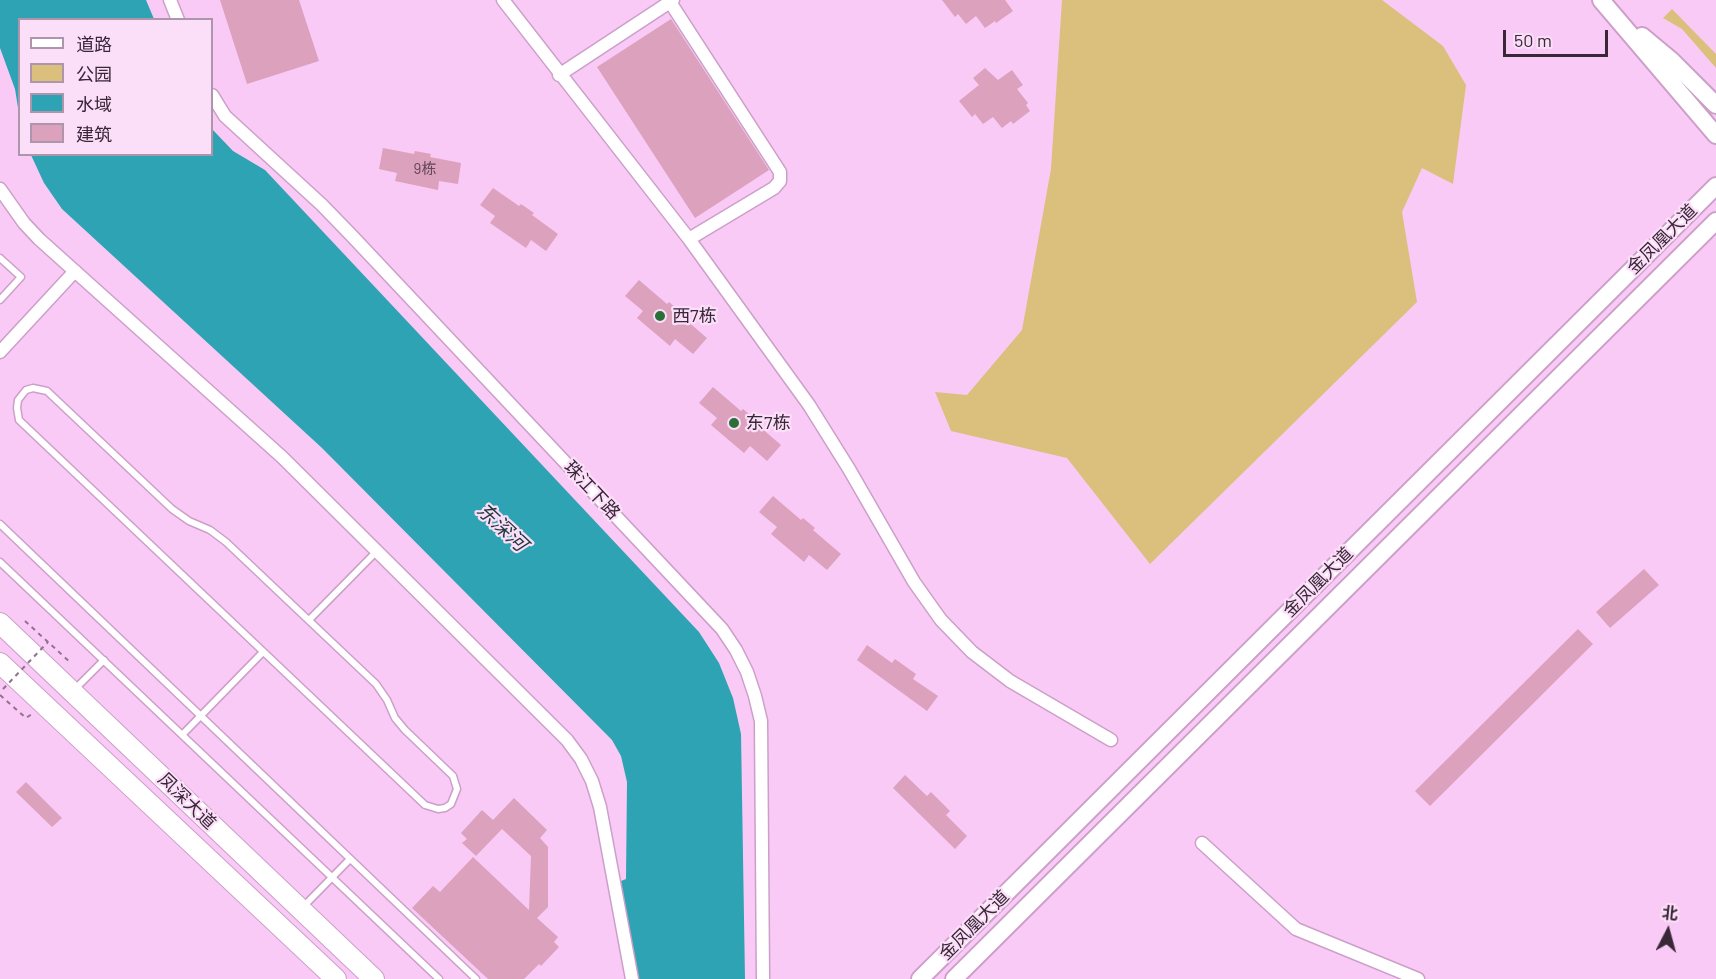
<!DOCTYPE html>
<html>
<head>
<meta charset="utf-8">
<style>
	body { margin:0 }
	#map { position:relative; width:1716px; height:979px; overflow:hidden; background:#f9caf5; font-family:Barlow,"Noto Sans SC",sans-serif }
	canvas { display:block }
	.legend { position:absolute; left:18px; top:18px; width:195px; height:138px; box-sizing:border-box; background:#fbdef8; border:2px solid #ad95ab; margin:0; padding:8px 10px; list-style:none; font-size:18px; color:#392738 }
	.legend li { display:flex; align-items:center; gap:12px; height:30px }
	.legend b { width:30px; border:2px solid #ad95ab }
	.north { position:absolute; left:1638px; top:901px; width:60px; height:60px; -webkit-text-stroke:4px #fbdef8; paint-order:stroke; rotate:6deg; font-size:16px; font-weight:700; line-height:24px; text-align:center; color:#392738 }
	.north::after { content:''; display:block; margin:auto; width:21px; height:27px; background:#392738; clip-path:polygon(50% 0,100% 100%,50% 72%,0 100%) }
	.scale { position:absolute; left:1503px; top:30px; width:105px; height:27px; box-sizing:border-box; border:3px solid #392738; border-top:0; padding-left:8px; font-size:18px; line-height:21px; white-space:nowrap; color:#392738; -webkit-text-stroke:4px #fbdef8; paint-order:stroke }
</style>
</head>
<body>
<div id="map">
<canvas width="1716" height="979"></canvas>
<ul class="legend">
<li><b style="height:8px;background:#fff"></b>道路</li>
<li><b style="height:16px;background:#dbbf7c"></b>公园</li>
<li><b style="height:16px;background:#2ea3b3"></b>水域</li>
<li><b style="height:16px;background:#dba1bd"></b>建筑</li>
</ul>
<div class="north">北</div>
<div class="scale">50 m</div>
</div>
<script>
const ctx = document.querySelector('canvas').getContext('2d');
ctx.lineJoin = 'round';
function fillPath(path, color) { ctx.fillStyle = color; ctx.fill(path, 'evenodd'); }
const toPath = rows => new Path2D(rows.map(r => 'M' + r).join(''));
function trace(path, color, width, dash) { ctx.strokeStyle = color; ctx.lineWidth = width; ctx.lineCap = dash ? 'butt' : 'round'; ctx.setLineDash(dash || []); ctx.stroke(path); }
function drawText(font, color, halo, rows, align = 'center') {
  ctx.font = font + ' Barlow,"Noto Sans SC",sans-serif'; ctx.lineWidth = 4.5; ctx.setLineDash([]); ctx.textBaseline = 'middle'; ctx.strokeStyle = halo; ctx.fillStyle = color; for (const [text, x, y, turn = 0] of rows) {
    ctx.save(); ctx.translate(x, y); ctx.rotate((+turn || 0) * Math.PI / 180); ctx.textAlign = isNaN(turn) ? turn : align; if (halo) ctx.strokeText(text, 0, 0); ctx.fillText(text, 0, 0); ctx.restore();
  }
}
fillPath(toPath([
	[1062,0,1382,0,1443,46,1466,85,1453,184,1422,168,1402,212,1417,302,1150,564,1067,458,951,431,935,392,967,395,1022,330,1051,169],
	[1672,9,1716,54,1716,68,1682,29,1663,18]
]), '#dbbf7c');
fillPath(toPath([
	[0,0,146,0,154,19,20,20,19,114,15,89,0,48],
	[212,129,233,151,265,170,699,632,719,663,733,698,741,734,745,979,637,979,621,881,626,879,627,782,621,756,612,740,322,448,62,209,44,183,31,155,212,154]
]), '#2ea3b3');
fillPath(toPath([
	[220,0,299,0,319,61,247,84],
	[942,0,1005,0,1013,11,996,23,995,21,985,28,976,16,966,24,958,14,955,17],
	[671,19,769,170,695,218,597,67],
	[985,68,998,80,1012,70,1023,85,1017,89,1028,103,1026,105,1030,111,1013,124,1011,121,1002,128,993,117,983,124,975,114,972,117,959,101,979,85,973,78],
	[383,148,414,154,415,151,431,154,430,157,461,163,458,184,439,181,438,190,395,181,397,173,379,169],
	[493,188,519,206,521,204,534,213,532,215,558,234,546,251,531,240,526,248,490,223,495,216,480,205],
	[639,280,667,304,669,302,681,312,679,314,707,338,693,354,675,339,670,346,637,318,643,311,625,296],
	[713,387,741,411,743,409,755,419,753,421,781,445,767,461,750,446,744,453,711,425,717,418,699,403],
	[773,496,801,520,803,518,815,528,813,530,841,554,827,570,809,555,804,562,771,534,777,527,759,512],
	[1644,569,1659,585,1610,628,1596,612],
	[1578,629,1593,644,1430,806,1415,791],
	[867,645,892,663,895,659,916,674,913,679,938,696,927,711,857,660],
	[905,775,927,796,931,792,950,811,946,815,967,836,955,849,893,788],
	[26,782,62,818,52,827,16,792],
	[514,798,547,830,540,838,548,847,548,907,537,918,558,937,554,942,559,947,541,966,539,964,524,979,488,979,412,908,433,886,440,892,473,857,529,910,531,856,502,829,476,856,462,843,467,839,461,833,482,810,493,820]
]), '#dba1bd');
const lane = toPath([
	[0,258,21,277,0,300],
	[33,388,47,391,172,509,189,521,210,530,226,542,376,684,387,700,395,718,405,730,453,776,457,789,451,804,445,808,438,809,425,805,19,420,17,408,18,400,26,390,33,388],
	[0,524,476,979],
	[0,562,439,979],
	[309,620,377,551],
	[75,689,104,660],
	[182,735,263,652],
	[303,907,350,859]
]);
const street = toPath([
	[170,0,178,20],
	[503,0,689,239,809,405,849,469,914,582,941,620,972,652,1010,681,1111,740],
	[670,2,780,172,780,181,774,188,689,239],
	[559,75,673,0],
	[212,95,225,116,322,205,353,237,722,629,736,650,747,672,755,696,761,721,763,979],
	[0,189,24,223,39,239,282,457,567,740,581,759,592,781,600,807,632,979],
	[0,352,75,271],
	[1202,843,1296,929,1418,979]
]);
const secondary = toPath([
	[1601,0,1716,135],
	[1642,36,1672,61,1716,105],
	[920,979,1716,186],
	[954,979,1716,221]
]);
const primary = toPath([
	[0,623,374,979],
	[0,663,336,979]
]);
trace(lane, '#cc9fc9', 9);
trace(street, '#cc9fc9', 15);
trace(secondary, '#cc9fc9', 20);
trace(primary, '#cc9fc9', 22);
trace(toPath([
	[25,621,71,663],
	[0,695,26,718,32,714]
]), '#90718e', 2, [4.5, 4.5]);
trace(lane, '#fff', 6);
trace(street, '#fff', 12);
trace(secondary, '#fff', 16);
trace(primary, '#fff', 20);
trace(toPath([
	[3,689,48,642]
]), '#90718e', 2, [4.5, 4.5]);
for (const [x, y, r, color] of [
	[660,316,6,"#2a6e39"],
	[734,423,6,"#2a6e39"]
]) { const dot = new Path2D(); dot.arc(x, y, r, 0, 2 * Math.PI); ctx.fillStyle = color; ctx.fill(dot); trace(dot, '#fbdef8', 2); }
drawText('15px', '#624659', null, [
	["9栋",425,169]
]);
drawText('18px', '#392738', '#fbdef8', [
	["金凤凰大道",1662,239,-45],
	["珠江下路",592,490,47],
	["金凤凰大道",1318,582,-45],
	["凤深大道",187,801,44],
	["金凤凰大道",974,925,-45]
]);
drawText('18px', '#392738', '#fbdef8', [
	["西7栋",672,316],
	["东7栋",746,423]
], 'left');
drawText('italic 20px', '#223b3f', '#fbdef8', [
	["东深河",502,527,43]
]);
</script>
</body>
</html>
